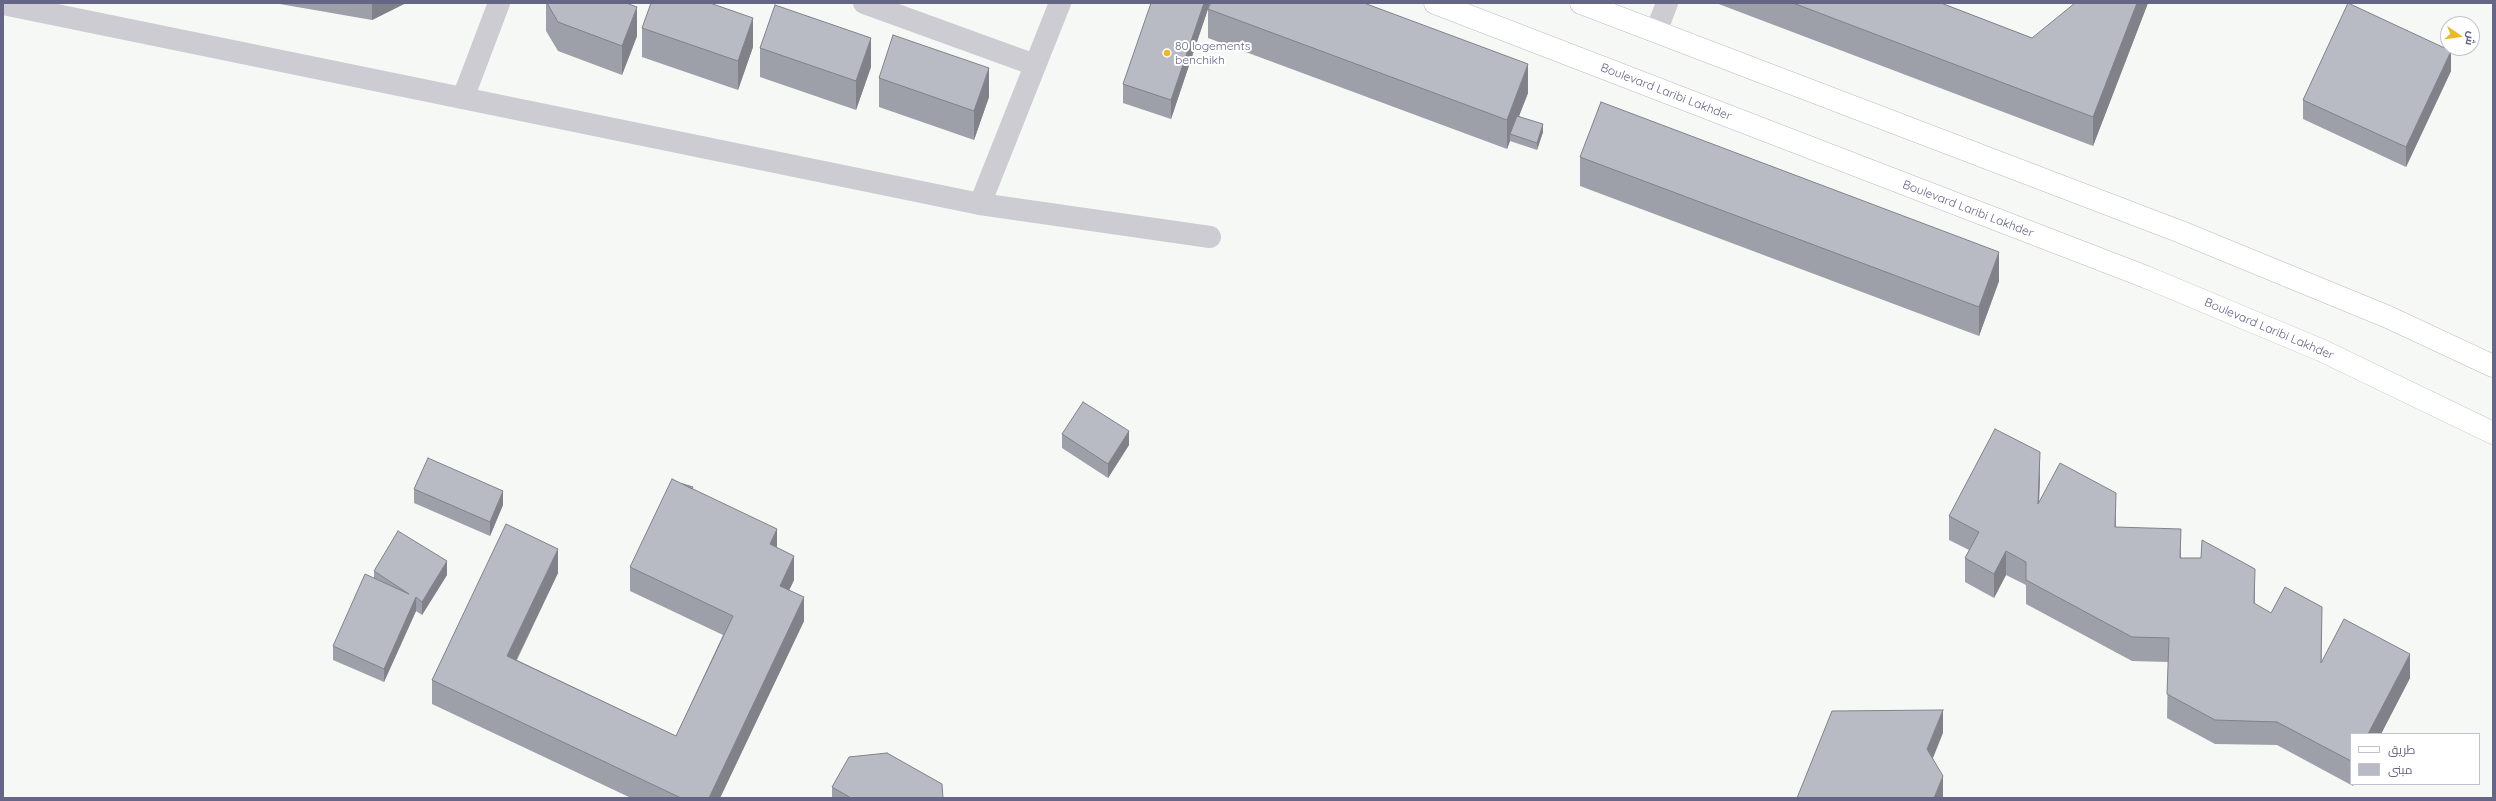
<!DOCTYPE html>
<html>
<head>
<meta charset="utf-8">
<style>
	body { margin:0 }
	#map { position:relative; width:2496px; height:801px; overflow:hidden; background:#f6f8f5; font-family:Quicksand,Cairo,sans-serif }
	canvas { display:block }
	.frame { position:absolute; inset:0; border:4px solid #656687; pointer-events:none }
	.legend { position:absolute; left:2350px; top:733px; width:130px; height:52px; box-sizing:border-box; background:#fff; border:1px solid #c1c2cf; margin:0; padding:5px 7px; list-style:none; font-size:12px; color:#656687 }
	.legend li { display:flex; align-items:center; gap:8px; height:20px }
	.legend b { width:20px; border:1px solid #c1c2cf }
	.north { position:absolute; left:2440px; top:16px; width:40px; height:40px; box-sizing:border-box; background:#fff; border:1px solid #c1c2cf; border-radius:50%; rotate:103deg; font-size:11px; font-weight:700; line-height:16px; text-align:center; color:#656687 }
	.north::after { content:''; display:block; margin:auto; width:14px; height:18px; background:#ebba22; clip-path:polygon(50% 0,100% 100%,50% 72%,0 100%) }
</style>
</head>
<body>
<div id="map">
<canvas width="2496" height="801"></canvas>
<div class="frame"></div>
<ul class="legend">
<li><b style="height:5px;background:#fff"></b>طريق</li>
<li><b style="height:11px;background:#b8bac4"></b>مبنى</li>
</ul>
<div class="north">ش</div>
</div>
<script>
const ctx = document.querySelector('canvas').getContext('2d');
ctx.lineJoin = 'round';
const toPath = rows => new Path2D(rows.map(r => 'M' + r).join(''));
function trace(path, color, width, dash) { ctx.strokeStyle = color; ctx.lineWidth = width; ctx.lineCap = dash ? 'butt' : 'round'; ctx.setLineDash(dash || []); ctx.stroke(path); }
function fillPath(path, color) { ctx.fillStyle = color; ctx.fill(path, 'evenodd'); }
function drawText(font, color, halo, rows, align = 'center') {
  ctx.font = font + ' Quicksand,sans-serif'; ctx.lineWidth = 4; ctx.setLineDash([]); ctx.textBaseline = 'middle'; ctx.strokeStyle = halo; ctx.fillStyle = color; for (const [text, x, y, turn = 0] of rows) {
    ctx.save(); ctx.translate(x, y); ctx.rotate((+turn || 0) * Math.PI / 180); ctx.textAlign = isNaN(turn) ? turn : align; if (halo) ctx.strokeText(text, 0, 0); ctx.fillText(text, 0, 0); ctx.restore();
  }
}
const primary = toPath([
	[1435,3,2146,277,2323,351,2493,433],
	[1581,3,2181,232,2388,317,2493,366]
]);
trace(primary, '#bcbcc3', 23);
trace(toPath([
	[864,3,1035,65],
	[3,4,980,204,1060,3],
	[1656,32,1667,3],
	[463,98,499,3],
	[980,204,1210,237]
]), '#ccccd2', 22);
trace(primary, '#fff', 22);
fillPath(toPath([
	[274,3,406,3,372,20],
	[546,3,626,3,637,36,622,75,558,51,546,31],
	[1210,3,1171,119,1123,103,1123,84],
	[1716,3,1941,3,2032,38,2148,3,2093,146],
	[1208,9,1528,93,1519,116,1543,132,1537,150,1510,141,1507,149,1208,38],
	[642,28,753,47,738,90,642,57],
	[760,48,871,67,856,110,760,77],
	[2451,71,2406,167,2303,119,2303,100],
	[879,78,989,97,974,140,879,107],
	[1580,157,1999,281,1979,336,1580,186],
	[1062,434,1129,445,1108,478,1062,448],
	[2040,476,2039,503,2116,517,2116,527,2255,592,2254,604,2271,613,2322,631,2321,662,2410,678,2381,734,2351,734,2351,784,2354,784,2353,786,2277,745,2215,744,2167,718,2168,662,2132,661,2026,604,2026,585,2006,575,1994,598,1965,582,1965,558,1969,550,1949,540,1949,516],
	[414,489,503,505,490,536,414,503],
	[693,489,777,548,794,580,789,590,804,621,720,798,631,798,432,704,432,680,558,573,517,660,676,736,723,635,630,591,630,567],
	[374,571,447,575,422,615,416,611,384,682,333,660,333,646,374,578],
	[832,787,943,798,832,798]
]), '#9ea0a9');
fillPath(toPath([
	[372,3,406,3,372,20],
	[1204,3,1210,3,1171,119,1171,100],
	[2137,3,2148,3,2093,146,2093,117],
	[637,7,637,36,622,75,622,46],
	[753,18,753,47,738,90,738,61],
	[871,38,871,67,856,110,856,81],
	[2451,51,2451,71,2406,167,2406,147],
	[1528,64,1528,93,1512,134,1510,134,1510,141,1507,149,1507,120],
	[989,68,989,97,974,140,974,111],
	[1543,124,1543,132,1537,150,1537,143],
	[1999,252,1999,281,1979,336,1979,307],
	[1129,431,1129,445,1108,478,1108,464],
	[2040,452,2040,476,2038,527,2038,504],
	[503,491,503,505,490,536,490,522],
	[2116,493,2116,517,2115,551,2115,527],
	[777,529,777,553,770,544],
	[2181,529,2181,553,2180,581,2180,558],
	[558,549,558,573,507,679,507,656],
	[2006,551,2006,575,1994,598,1994,574],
	[794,556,794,580,780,610,780,586],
	[447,561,447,575,422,615,422,602],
	[2255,569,2255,592,2254,627,2254,603],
	[416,597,416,611,384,682,384,669],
	[804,597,804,621,720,798,709,798],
	[2322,607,2322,631,2321,687,2321,663],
	[2410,654,2410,678,2381,734,2368,734],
	[1943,710,1943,733,1927,773,1927,749],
	[1943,776,1943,798,1934,798]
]), '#818289');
const building = toPath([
	[547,3,626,3,637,7,622,46,558,22,547,3],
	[651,3,710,3,753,18,738,61,642,28,651,3],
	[1151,3,1204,3,1171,100,1123,84,1151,3],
	[1211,3,1364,3,1528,64,1507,120,1208,9,1211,3],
	[1793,3,1941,3,2032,38,2075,3,2137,3,2093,117,1793,3],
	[2348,3,2451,51,2406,147,2303,100,2348,3],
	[775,5,871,38,856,81,760,48,775,5],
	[893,35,989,68,974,111,879,78,893,35],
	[1601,102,1999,252,1979,307,1580,157,1601,102],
	[1517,116,1543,124,1537,143,1510,134,1517,116],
	[1083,402,1129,431,1108,464,1062,434,1083,402],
	[1995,429,2040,452,2038,504,2060,463,2116,493,2115,527,2181,529,2180,558,2201,558,2202,540,2255,569,2254,603,2271,613,2285,587,2322,607,2321,663,2344,619,2410,654,2368,734,2351,734,2351,761,2277,722,2215,720,2167,694,2169,638,2132,637,2026,580,2026,562,2006,551,1994,574,1965,558,1979,532,1949,516,1995,429],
	[428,458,503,491,490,522,414,489,428,458],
	[672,479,777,529,770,544,794,556,780,586,804,597,709,798,681,798,432,680,506,524,558,549,507,656,676,736,733,616,630,567,672,479],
	[683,484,693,487,692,489,683,484],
	[398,531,447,561,422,602,416,597,384,669,333,646,365,574,409,594,374,571,398,531],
	[1943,710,1927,749,1943,776,1934,798,1797,798,1832,711,1943,710],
	[887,753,942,784,943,798,851,798,832,787,849,757,887,753]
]);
fillPath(building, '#b8bac4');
trace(building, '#818289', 1);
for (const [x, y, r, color] of [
	[1167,53,4,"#ebba22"]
]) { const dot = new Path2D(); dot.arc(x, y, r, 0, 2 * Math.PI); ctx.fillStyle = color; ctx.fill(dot); trace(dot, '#fff', 1.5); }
drawText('12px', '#656687', '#fff', [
	["80 logements",1175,46],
	["benchikh",1175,60]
], 'left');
drawText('12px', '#656687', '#fff', [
	["Boulevard Laribi Lakhder",1666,92,21],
	["Boulevard Laribi Lakhder",1968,209,21],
	["Boulevard Laribi Lakhder",2269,329,23]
]);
</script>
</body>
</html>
